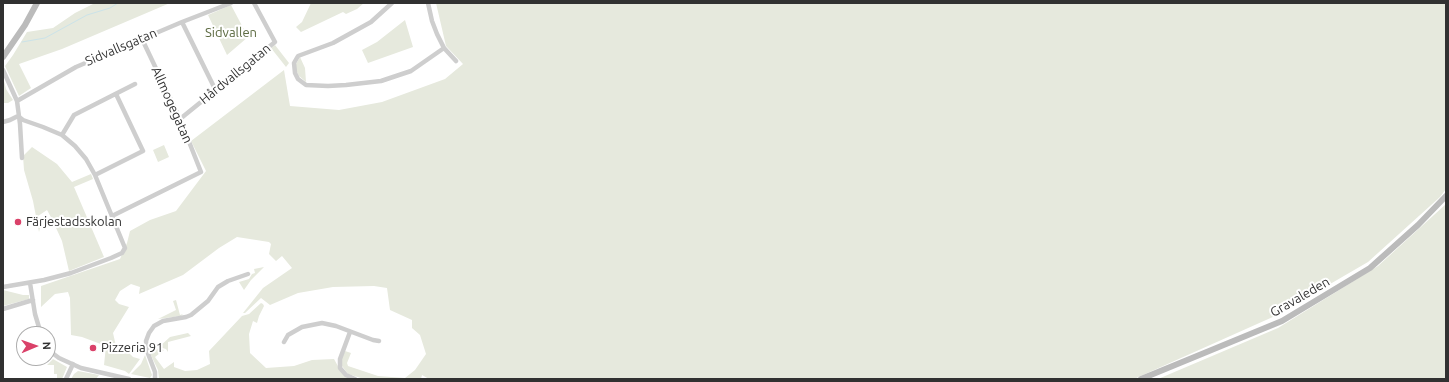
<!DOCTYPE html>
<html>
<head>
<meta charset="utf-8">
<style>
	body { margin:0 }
	#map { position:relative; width:1449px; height:382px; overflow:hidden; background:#fff; font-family:Ubuntu,sans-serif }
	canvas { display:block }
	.frame { position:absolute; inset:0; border:4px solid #313131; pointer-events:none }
	.north { position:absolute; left:16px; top:326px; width:40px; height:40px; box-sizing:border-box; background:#fff; border:1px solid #adadad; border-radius:50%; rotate:88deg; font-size:11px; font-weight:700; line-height:16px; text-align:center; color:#313131 }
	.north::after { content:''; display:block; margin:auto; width:14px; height:18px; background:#da4169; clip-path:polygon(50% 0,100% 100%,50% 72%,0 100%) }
</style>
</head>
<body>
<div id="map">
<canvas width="1449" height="382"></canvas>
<div class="frame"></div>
<div class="north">N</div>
</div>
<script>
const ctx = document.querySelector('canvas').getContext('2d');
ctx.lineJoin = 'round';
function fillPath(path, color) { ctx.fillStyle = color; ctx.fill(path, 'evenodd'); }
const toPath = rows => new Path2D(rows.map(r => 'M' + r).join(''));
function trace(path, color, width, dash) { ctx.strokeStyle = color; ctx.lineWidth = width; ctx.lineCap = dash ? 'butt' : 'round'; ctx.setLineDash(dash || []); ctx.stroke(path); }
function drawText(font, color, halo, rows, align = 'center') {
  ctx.font = font + ' Ubuntu,sans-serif'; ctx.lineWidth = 4; ctx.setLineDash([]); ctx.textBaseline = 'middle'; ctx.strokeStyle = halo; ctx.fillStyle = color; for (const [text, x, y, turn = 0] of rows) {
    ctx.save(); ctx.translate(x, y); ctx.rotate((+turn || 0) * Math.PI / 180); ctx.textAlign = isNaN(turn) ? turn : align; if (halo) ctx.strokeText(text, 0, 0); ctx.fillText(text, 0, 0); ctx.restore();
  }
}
fillPath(toPath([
	[95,3,170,3,62,49,19,64,31,88,19,96,5,66,13,55,27,32,53,28,75,13],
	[311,3,364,3,357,9,346,14,343,12,301,32,296,27,302,22],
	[436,3,1446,3,1446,189,1440,197,1368,262,1275,316,1134,379,429,379,422,375,421,379,364,379,348,374,342,366,341,360,345,351,351,353,347,363,348,366,378,376,405,378,415,370,426,354,420,335,412,328,412,320,390,310,387,288,374,286,333,287,298,293,270,305,261,298,245,313,243,313,263,288,292,268,282,256,276,261,269,254,271,244,269,242,237,237,219,248,183,275,139,294,140,287,131,284,120,291,115,300,119,304,129,307,113,333,116,346,125,349,133,357,140,359,129,374,125,371,104,365,106,346,82,337,71,335,70,298,68,292,55,294,41,307,41,286,120,259,127,243,130,231,150,220,176,211,206,171,191,141,284,70,290,106,339,110,382,102,445,79,463,64,446,46],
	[231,5,248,37,227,55,208,15],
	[405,20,413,47,368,63,362,50,377,42],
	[275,45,289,63,286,67,271,48],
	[300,57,305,68,306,82,299,76,296,70,296,64],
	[3,77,6,89,13,100,8,103,3,103],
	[164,145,169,157,158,162,153,150],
	[32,147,57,164,72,182,91,174,93,179,74,187,104,257,69,271,62,241,52,219,47,210,38,216,41,224,39,232,33,201,24,170,23,156],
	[1446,204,1446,379,1158,379,1278,328,1378,266],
	[264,267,251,280,244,290,239,282,249,279,252,274,255,273,254,269],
	[3,290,23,295,29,295,29,299,3,306],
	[176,300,180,315,183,314,181,316,158,319,176,310,173,301],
	[261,303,263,304,264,306,259,316,257,323,253,321,249,334,250,353,266,368,294,366,312,360,334,359,339,368,353,379,159,379,158,370,148,349,148,345,151,343,154,348,164,350,155,357,164,369,174,362,174,367,185,371,197,370,210,364,209,351,242,316,249,314],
	[188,333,191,336,168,342,168,352,166,349,159,347,170,337],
	[145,355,152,375,150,378,131,374,141,364],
	[53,359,67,367,62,379,57,379,57,374,54,374,54,365,47,365],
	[78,371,99,375,96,379,71,379,74,374]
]), '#e6e9dd');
trace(toPath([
	[22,42,45,38,87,15,110,8,118,3]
]), '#cbe3e9', 1);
trace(toPath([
	[392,3,371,22,333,43,298,56,294,63,295,73,298,79,306,85,328,86,346,85,381,81,411,71,444,48],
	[428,3,432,21,437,34,444,48,456,61],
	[182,22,215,89],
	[3,70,17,101,20,124,22,158],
	[17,101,76,67,182,22,231,3],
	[180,119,275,42,254,3],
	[3,122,10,120,18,116],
	[62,135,74,115,135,84],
	[95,175,143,151,116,94],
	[112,216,201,172,180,119,142,39],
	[30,283,35,314,41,334],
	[3,287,44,280,71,273,111,258,122,253,125,248,95,175,86,159,75,146,62,135,43,127,23,120,18,116],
	[3,309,33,300],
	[350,332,340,359,340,368,346,375,355,379],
	[284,342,288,335,302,327,322,323,336,326,373,340,379,341],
	[48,347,51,352,59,358,81,368,129,379],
	[66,379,73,364],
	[155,379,155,372,147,351,146,341,149,333,154,326,163,321,186,317,191,315,208,301,218,287,228,281,248,274]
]), '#cecece', 4.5);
trace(toPath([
	[3,57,25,25,37,3],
	[1141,379,1282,321,1370,268,1418,225,1446,196]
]), '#bbb', 6);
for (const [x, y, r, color] of [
	[18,222,4,"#da4169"],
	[93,348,4,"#da4169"]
]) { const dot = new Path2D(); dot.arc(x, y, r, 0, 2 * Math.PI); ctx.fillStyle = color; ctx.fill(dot); trace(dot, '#fff', 1.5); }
drawText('13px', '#5c6a41', '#fff', [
	["Sidvallen",231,33]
]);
drawText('13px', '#313131', '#fff', [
	["Sidvallsgatan",121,47,-23],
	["Hårdvallsgatan",235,74,-39],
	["Allmogegatan",172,105,66],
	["Gravaleden",1300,297,-30]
]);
drawText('13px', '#313131', '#fff', [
	["Färjestadsskolan",26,222],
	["Pizzeria 91",101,348]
], 'left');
</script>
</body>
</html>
